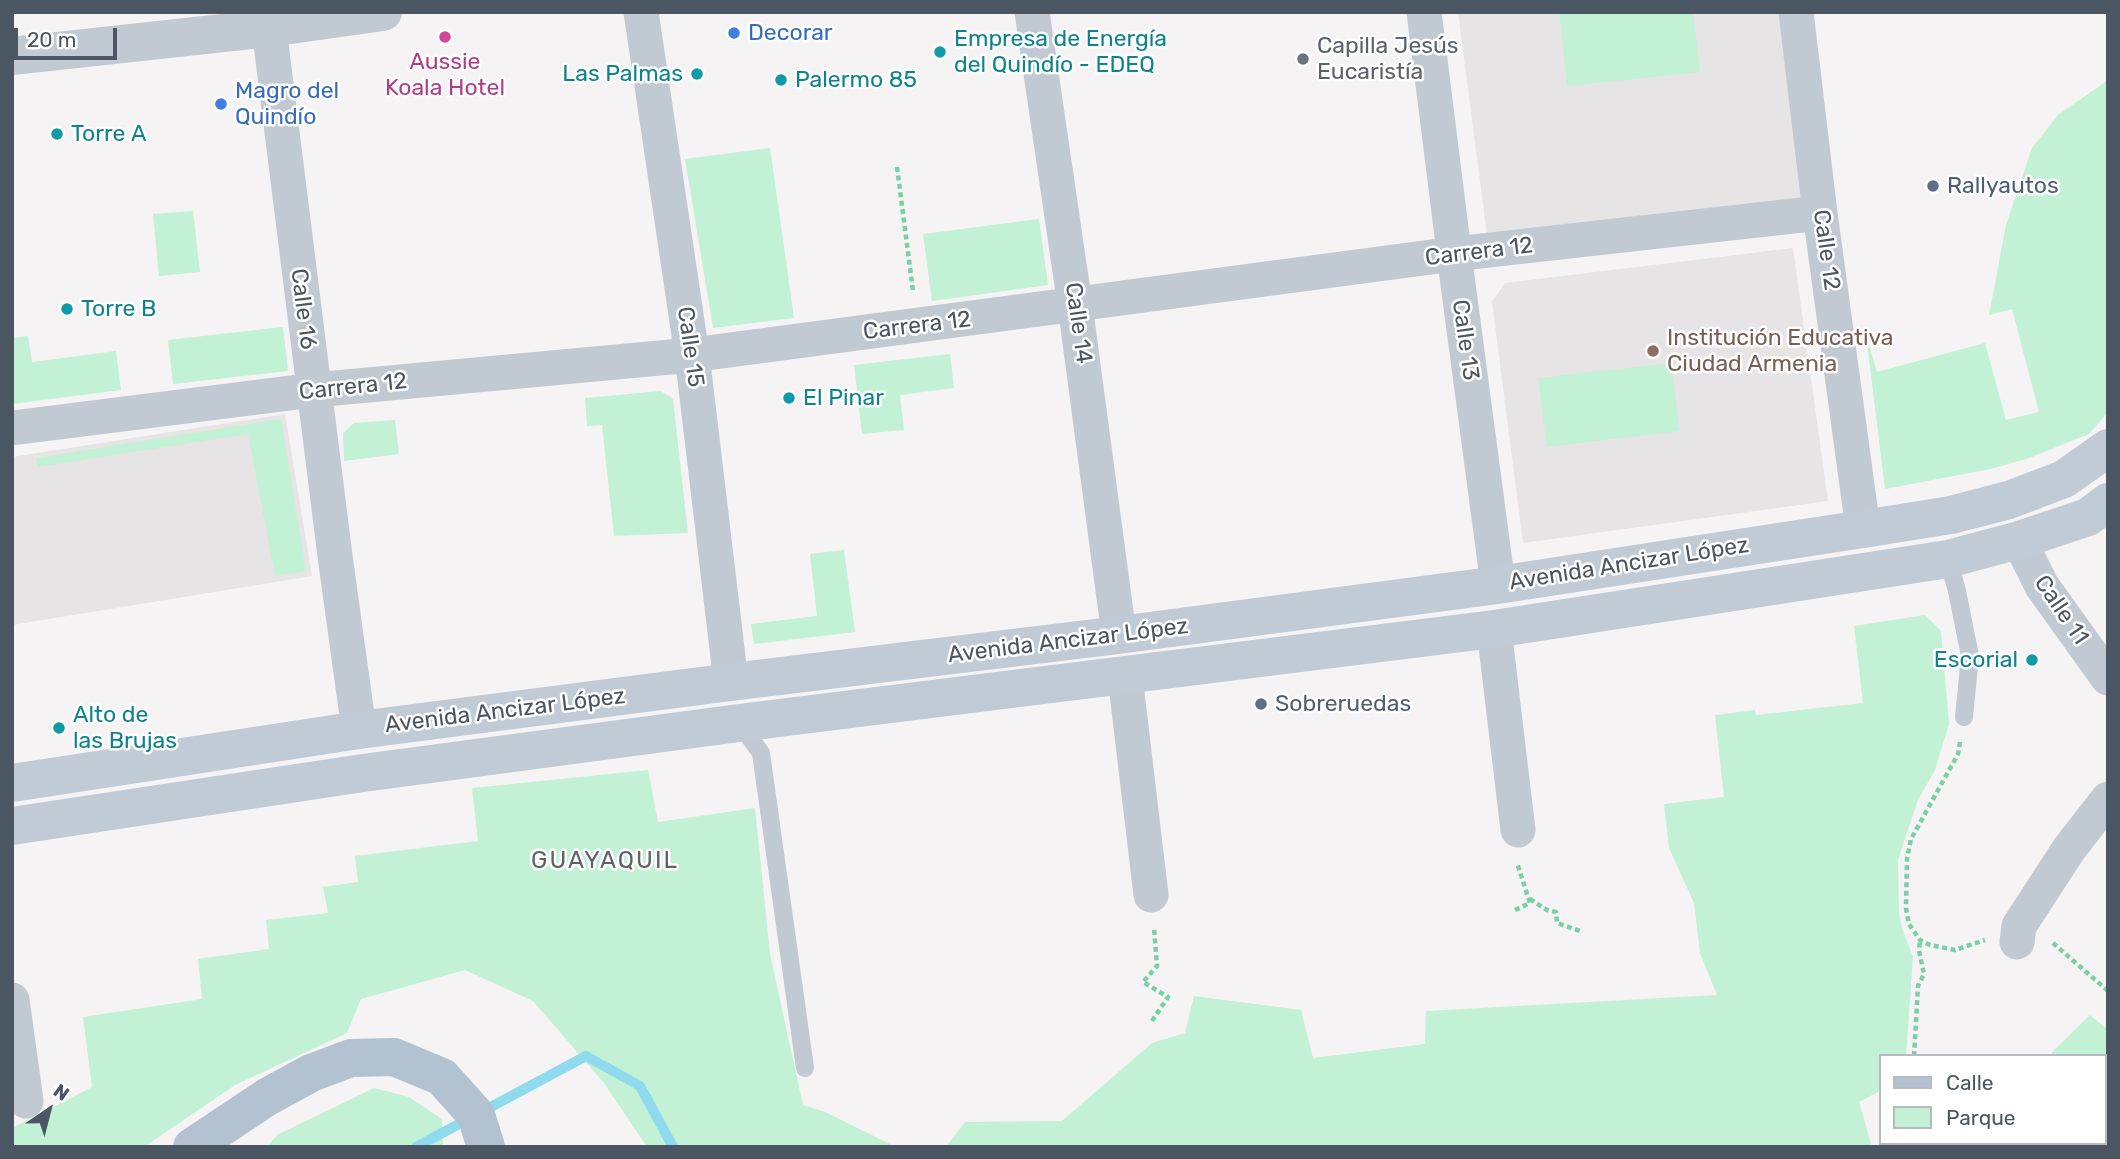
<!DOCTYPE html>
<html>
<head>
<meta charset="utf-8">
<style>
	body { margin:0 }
	#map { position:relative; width:2120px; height:1159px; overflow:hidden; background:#f5f3f3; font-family:Rubik,sans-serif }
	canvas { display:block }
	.frame { position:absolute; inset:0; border:14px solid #4a5661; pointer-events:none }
	.legend { position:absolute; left:1879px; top:1054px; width:228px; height:91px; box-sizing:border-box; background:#fff; border:2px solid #b7bbc0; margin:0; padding:9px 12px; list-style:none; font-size:21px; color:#4a5661 }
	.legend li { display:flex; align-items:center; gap:14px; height:35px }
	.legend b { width:35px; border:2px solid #b7bbc0 }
	.north { position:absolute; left:14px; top:1075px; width:70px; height:70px; -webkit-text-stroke:5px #fff; paint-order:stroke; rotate:35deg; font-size:19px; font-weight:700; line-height:28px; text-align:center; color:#4a5661 }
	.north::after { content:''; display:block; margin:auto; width:24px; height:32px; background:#4a5661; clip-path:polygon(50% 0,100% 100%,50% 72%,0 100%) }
	.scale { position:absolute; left:14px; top:28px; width:103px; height:32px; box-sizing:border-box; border:4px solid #4a5661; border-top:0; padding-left:9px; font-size:21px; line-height:24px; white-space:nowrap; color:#4a5661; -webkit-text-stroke:5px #fff; paint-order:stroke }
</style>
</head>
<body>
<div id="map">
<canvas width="2120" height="1159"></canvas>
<div class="frame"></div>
<ul class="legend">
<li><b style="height:9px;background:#b3c2d1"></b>Calle</li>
<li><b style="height:19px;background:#c3f1d5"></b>Parque</li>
</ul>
<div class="north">N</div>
<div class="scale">20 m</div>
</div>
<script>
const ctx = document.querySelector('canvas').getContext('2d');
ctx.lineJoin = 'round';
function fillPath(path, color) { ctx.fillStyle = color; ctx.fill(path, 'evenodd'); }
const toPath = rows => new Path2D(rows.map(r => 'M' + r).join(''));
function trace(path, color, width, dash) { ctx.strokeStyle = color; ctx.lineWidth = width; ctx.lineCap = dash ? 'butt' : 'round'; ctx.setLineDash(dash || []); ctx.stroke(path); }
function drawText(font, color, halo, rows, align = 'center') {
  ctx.font = font + ' Rubik,sans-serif'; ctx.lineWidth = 5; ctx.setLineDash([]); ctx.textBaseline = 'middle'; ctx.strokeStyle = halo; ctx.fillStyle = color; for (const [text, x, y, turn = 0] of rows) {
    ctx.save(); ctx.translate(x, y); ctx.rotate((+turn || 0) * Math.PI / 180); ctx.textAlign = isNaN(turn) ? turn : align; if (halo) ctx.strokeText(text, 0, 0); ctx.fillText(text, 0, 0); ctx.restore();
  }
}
fillPath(toPath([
	[1458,12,1783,12,1806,197,1487,235],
	[1793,248,1828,501,1523,543,1492,302,1505,283],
	[285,414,312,576,12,625,12,457]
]), '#e6e4e5');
fillPath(toPath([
	[1559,12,1693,12,1700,72,1567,86],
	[2108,80,2108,412,2089,434,2029,458,1991,469,1885,489,1866,335,1877,372,1985,343,2006,420,2039,412,2012,309,1989,315,2006,225,2032,148,2058,115],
	[770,148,794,318,713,328,685,159],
	[193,211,200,272,159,276,153,214],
	[1039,219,1048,285,932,301,923,234],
	[283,327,288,371,173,384,168,340],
	[28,336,32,362,116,351,121,390,12,404,12,338],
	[950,354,954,388,900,395,904,430,862,434,854,365],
	[1671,363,1680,431,1547,447,1538,378],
	[661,391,673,399,688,533,614,536,602,425,587,426,585,398],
	[281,419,306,571,275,576,248,434,38,467,36,458],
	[395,420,399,454,344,461,343,433,354,423],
	[844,550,855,632,754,644,751,624,817,616,810,554],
	[1925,615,1941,631,1949,724,1935,770,1918,800,1898,860,1899,912,1902,928,1913,957,1906,1056,1880,1056,1880,1091,1859,1102,1872,1147,946,1147,965,1122,1062,1121,1152,1043,1185,1033,1194,996,1301,1010,1313,1058,1425,1044,1426,1011,1717,995,1700,953,1694,903,1669,848,1664,804,1724,797,1715,715,1755,710,1756,715,1863,703,1854,626],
	[648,770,658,822,755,808,770,954,803,1105,825,1112,896,1147,647,1147,604,1083,533,1001,465,970,361,999,347,1033,235,1085,144,1147,12,1147,12,1128,92,1087,83,1017,202,999,198,959,269,949,266,920,328,913,323,887,358,882,355,856,478,841,472,788],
	[2090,1015,2108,1030,2108,1147,1997,1147,1995,1143,2104,1143,2104,1056,2052,1056,2052,1052],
	[374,1088,409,1097,442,1119,443,1147,267,1147,277,1135]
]), '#c3f1d5');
trace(toPath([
	[416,1147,586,1056,640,1086,673,1147]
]), '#90daee', 10);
trace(toPath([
	[897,167,913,291],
	[1960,742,1958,754,1911,839,1907,859,1906,908,1909,924,1920,940,1930,945,1955,950,1985,940],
	[1530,899,1547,910,1556,912,1557,923,1583,932],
	[1515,910,1530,903,1517,863],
	[2053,943,2108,991],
	[1152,1021,1168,997,1143,982,1157,966,1154,928],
	[1914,1056,1918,986,1924,974,1919,951,1920,940],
	[1926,1143,1926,1147]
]), '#7ad0a6', 4.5, [5, 3.5]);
trace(toPath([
	[1948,559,1957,591,1970,656,1964,717],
	[739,723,761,753,805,1068]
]), '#c1cad2', 18);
trace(toPath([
	[267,12,335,556,359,730],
	[641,12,692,355,731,682],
	[1032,12,1075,305,1119,635],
	[1424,12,1458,284,1498,585],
	[1796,12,1820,213,1863,529],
	[12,428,314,390,692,355,1454,254,1820,213],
	[2019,540,2042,586,2108,678],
	[1494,629,1518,830],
	[1125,676,1151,895],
	[2017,942,2019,926,2069,849,2108,799],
	[12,1000,26,1101]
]), '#c1cad2', 35);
trace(toPath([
	[12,56,269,28,383,12]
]), '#c1cad2', 38);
trace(toPath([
	[12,783,359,730,731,682,1119,635,1498,585,1863,529,1951,515,2009,500,2064,479,2108,448],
	[12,826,363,773,739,723,1494,629,1948,559,2019,540,2088,517,2108,502]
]), '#c1cbd6', 38);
trace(toPath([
	[192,1147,267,1097,311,1073,351,1058,394,1057,442,1077,476,1115,486,1147]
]), '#b3c2d1', 38);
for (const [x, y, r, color] of [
	[734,33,7,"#3f7fe0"],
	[445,37,7,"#d1479c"],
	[940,52,7,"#0f9aa8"],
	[1303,59,7,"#6b7280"],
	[697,74,7,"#0f9aa8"],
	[781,80,7,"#0f9aa8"],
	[221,104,7,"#3f7fe0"],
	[57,134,7,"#0f9aa8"],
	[1933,186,7,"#5c6f8a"],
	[67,309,7,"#0f9aa8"],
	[1653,351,7,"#8d6e63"],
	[789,398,7,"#0f9aa8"],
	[2032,660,7,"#0f9aa8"],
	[1261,704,7,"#5c6f8a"],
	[59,728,7,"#0f9aa8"]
]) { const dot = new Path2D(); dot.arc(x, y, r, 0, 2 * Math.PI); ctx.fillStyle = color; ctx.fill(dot); trace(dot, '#fff', 2.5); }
drawText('23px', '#366cbe', '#fff', [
	["Decorar",748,33],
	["Magro del",235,91],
	["Quindío",235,117]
], 'left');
drawText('23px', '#0d838f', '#fff', [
	["Empresa de Energía",954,39],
	["del Quindío - EDEQ",954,65],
	["Las Palmas",683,74,"right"],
	["Palermo 85",795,80],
	["Torre A",71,134],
	["Torre B",81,309],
	["El Pinar",803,398],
	["Escorial",2018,660,"right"],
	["Alto de",73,715],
	["las Brujas",73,741]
], 'left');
drawText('23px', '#5b616d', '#fff', [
	["Capilla Jesús",1317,46],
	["Eucaristía",1317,72]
], 'left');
drawText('23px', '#b23c85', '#fff', [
	["Aussie",445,62],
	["Koala Hotel",445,88]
]);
drawText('23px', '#4e5e75', '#fff', [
	["Rallyautos",1947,186],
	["Sobreruedas",1275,704]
], 'left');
drawText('23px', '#4a5661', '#fff', [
	["Calle 12",1826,250,82],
	["Carrera 12",1479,252,-7],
	["Calle 16",303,309,83],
	["Calle 14",1078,323,82],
	["Carrera 12",917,326,-7],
	["Calle 13",1465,340,82],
	["Calle 15",690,347,82],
	["Carrera 12",353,387,-6],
	["Avenida Ancizar López",1629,564,-9],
	["Calle 11",2061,610,56],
	["Avenida Ancizar López",1068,641,-7],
	["Avenida Ancizar López",505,711,-7]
]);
drawText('23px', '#785e54', '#fff', [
	["Institución Educativa",1667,338],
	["Ciudad Armenia",1667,364]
], 'left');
ctx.letterSpacing = '2px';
drawText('24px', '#5f6368', '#fff', [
	["GUAYAQUIL",605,861]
]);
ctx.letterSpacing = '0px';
</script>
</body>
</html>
